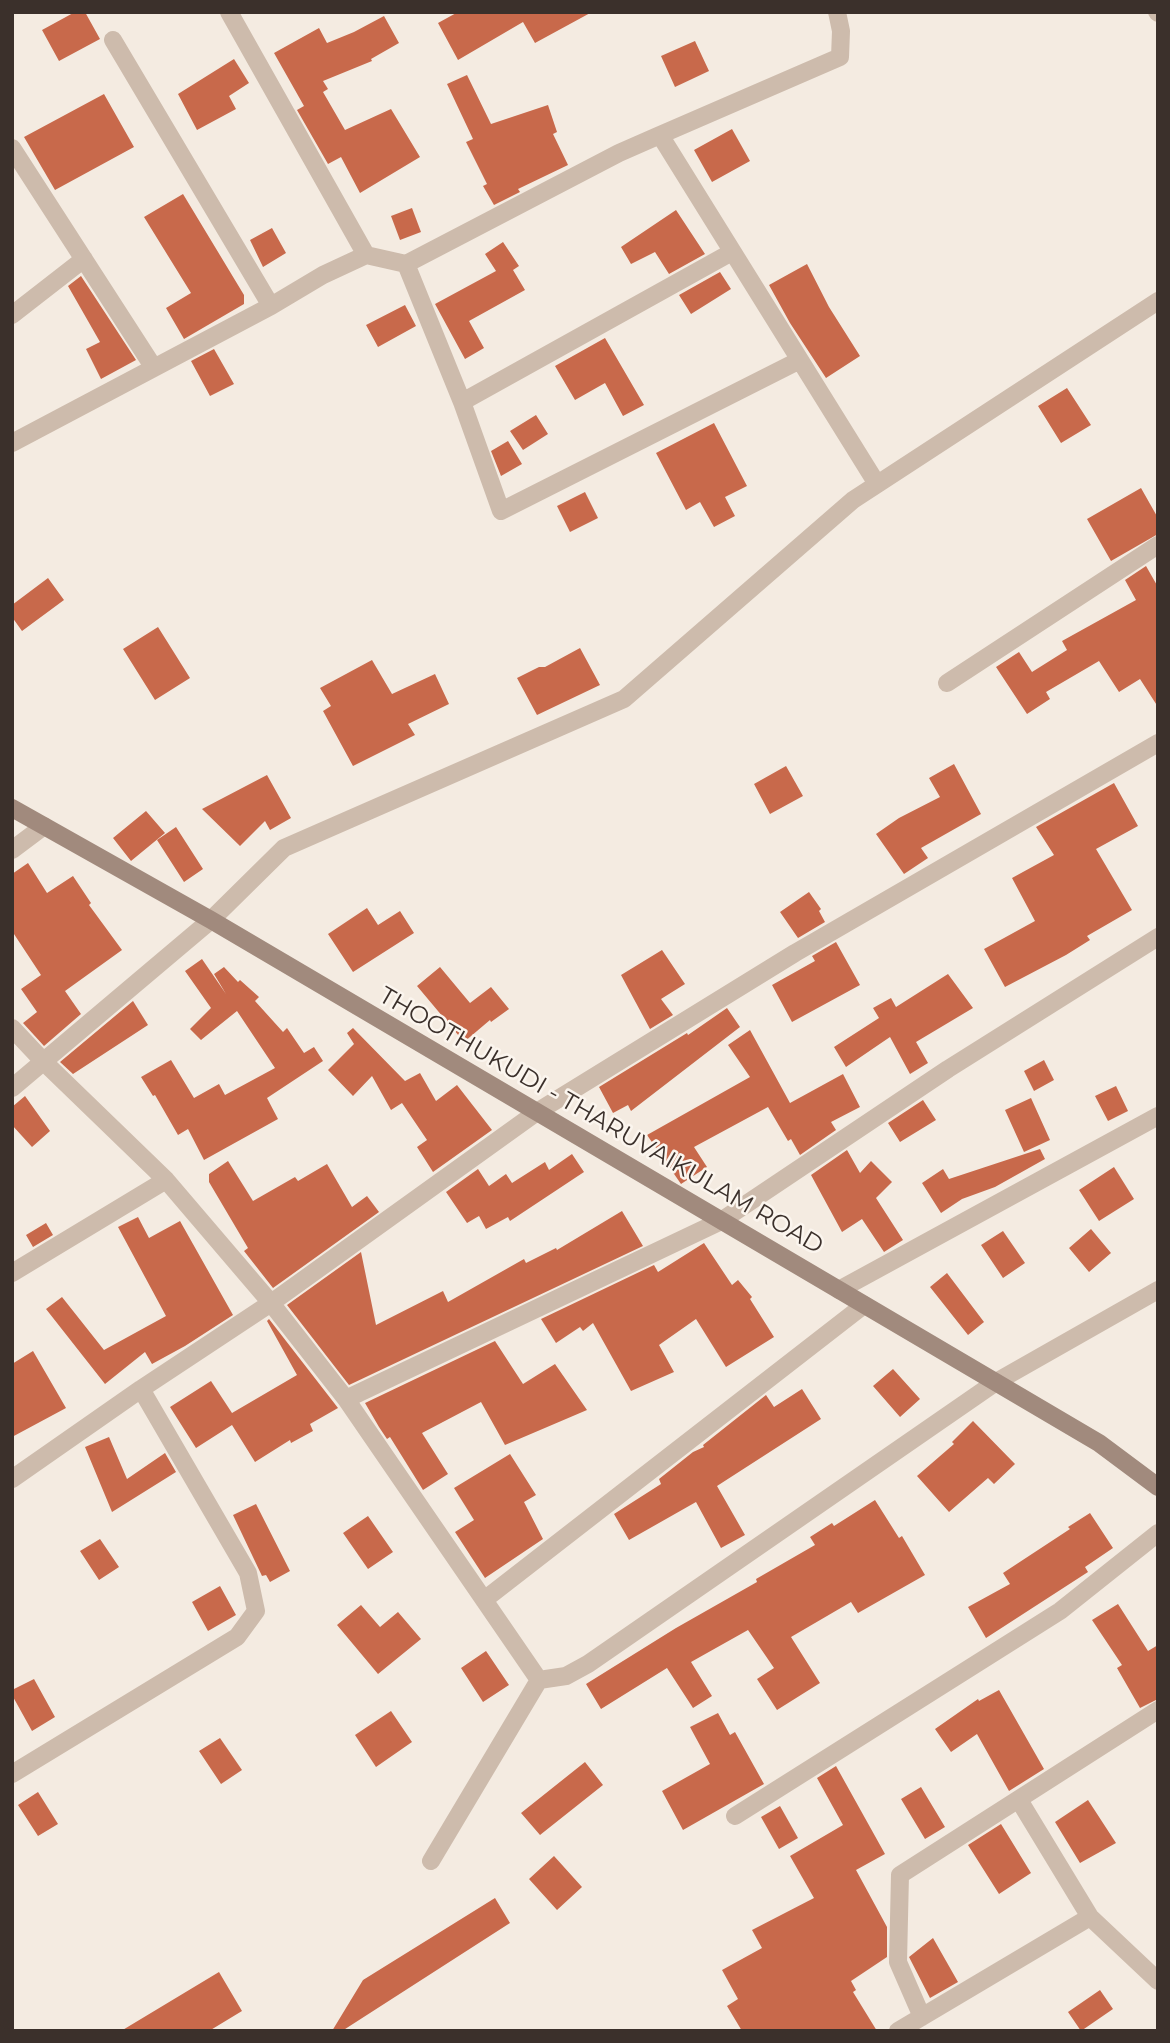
<!DOCTYPE html>
<html>
<head>
<meta charset="utf-8">
<style>
	body { margin:0 }
	#map { position:relative; width:1170px; height:2043px; overflow:hidden; background:#f4ebe1; font-family:Montserrat,sans-serif }
	canvas { display:block }
	.frame { position:absolute; inset:0; border:14px solid #3b302b; pointer-events:none }
</style>
</head>
<body>
<div id="map">
<canvas width="1170" height="2043"></canvas>
<div class="frame"></div>
</div>
<script>
const ctx = document.querySelector('canvas').getContext('2d');
ctx.lineJoin = 'round';
function fillPath(path, color) { ctx.fillStyle = color; ctx.fill(path, 'evenodd'); }
const toPath = rows => new Path2D(rows.map(r => 'M' + r).join(''));
function trace(path, color, width, dash) { ctx.strokeStyle = color; ctx.lineWidth = width; ctx.lineCap = dash ? 'butt' : 'round'; ctx.setLineDash(dash || []); ctx.stroke(path); }
function drawText(font, color, halo, rows, align = 'center') {
  ctx.font = font + ' Montserrat,sans-serif'; ctx.lineWidth = 5; ctx.setLineDash([]); ctx.textBaseline = 'middle'; ctx.strokeStyle = halo; ctx.fillStyle = color; for (const [text, x, y, turn = 0] of rows) {
    ctx.save(); ctx.translate(x, y); ctx.rotate((+turn || 0) * Math.PI / 180); ctx.textAlign = isNaN(turn) ? turn : align; if (halo) ctx.strokeText(text, 0, 0); ctx.fillText(text, 0, 0); ctx.restore();
  }
}
fillPath(toPath([
	[75,12,85,12,100,39,59,61,42,30],
	[458,12,592,12,535,43,523,22,458,60,438,23],
	[384,16,399,43,371,59,372,61,323,81,328,89,323,92,345,130,391,109,420,157,360,193,341,157,328,164,297,110,304,106,274,53,319,28,327,43,354,32],
	[695,41,709,71,675,87,661,56],
	[234,59,249,83,229,96,236,109,197,130,178,94],
	[467,75,491,124,548,105,557,132,553,134,568,165,518,189,520,192,494,205,483,186,487,184,466,142,473,139,447,84],
	[104,94,134,147,55,190,24,137],
	[732,129,750,161,712,182,694,150],
	[183,194,244,295,244,304,184,339,166,308,191,293,144,217],
	[412,208,421,232,400,240,391,216],
	[676,210,705,254,669,274,655,252,631,264,621,247],
	[272,228,286,253,263,267,250,240],
	[503,242,519,266,513,270,525,290,469,321,484,348,465,359,435,304,496,271,485,254],
	[807,264,829,307,860,356,826,378,790,323,769,285],
	[720,272,731,289,691,314,679,295],
	[81,276,136,360,101,379,86,349,100,342,68,286],
	[405,305,416,326,378,347,366,325],
	[605,338,644,405,623,416,605,383,575,400,555,366],
	[214,349,234,384,210,396,191,361],
	[1067,388,1091,425,1061,443,1038,406],
	[536,415,548,434,523,450,510,431],
	[714,423,747,486,725,497,735,516,714,527,700,502,686,510,656,453],
	[508,441,522,464,501,476,491,451],
	[1141,488,1158,518,1158,534,1111,561,1087,519],
	[585,492,598,518,570,532,557,506],
	[1146,566,1158,587,1158,707,1140,679,1119,692,1099,661,1046,692,1050,699,1027,714,996,667,1019,652,1032,672,1067,650,1062,641,1136,600,1125,580],
	[48,578,64,600,22,631,12,617,12,605],
	[158,627,190,678,155,700,123,649],
	[580,648,600,685,537,715,517,678,539,667,545,667],
	[372,660,392,694,435,674,449,704,408,724,415,735,353,766,323,711,331,706,320,688],
	[954,764,981,814,921,848,928,858,904,874,876,834,899,818,940,797,929,778],
	[786,766,803,796,770,814,754,784],
	[267,775,291,818,270,830,265,821,240,846,202,809],
	[1114,783,1138,826,1096,849,1132,910,1087,936,1090,940,1066,955,1005,987,984,949,1035,921,1012,878,1054,855,1036,827],
	[146,811,165,833,131,861,113,838],
	[176,827,203,869,184,882,157,840],
	[28,863,47,893,73,876,91,903,89,905,122,950,65,991,81,1014,44,1046,23,1023,37,1012,21,989,41,975,12,931,12,874],
	[809,892,821,909,819,911,825,922,798,938,780,912],
	[367,908,378,925,400,911,414,933,353,972,328,934],
	[836,942,860,985,792,1022,772,985,815,961,812,956],
	[662,950,685,984,661,999,673,1015,650,1029,621,975],
	[202,959,226,994,214,974,224,967,238,982,240,980,259,997,255,1001,283,1032,287,1028,304,1053,314,1047,323,1061,267,1098,278,1119,204,1160,188,1129,178,1135,155,1095,153,1096,141,1077,171,1060,194,1098,219,1084,225,1095,275,1068,237,1011,201,1040,190,1029,211,1008,185,971],
	[440,967,470,1003,491,987,509,1009,491,1022,490,1020,464,1042,417,986],
	[948,974,973,1008,916,1042,928,1063,910,1074,890,1037,846,1067,834,1047,879,1018,873,1008,891,998,896,1007],
	[133,1001,148,1025,73,1074,60,1062],
	[727,1008,740,1027,631,1111,628,1105,613,1113,599,1087,687,1033,688,1035],
	[353,1028,405,1081,420,1073,436,1101,457,1085,492,1130,433,1172,417,1147,427,1140,402,1103,391,1110,372,1076,353,1096,328,1070,354,1044,347,1033],
	[750,1030,790,1103,843,1074,860,1107,831,1122,836,1130,800,1155,791,1139,788,1141,768,1107,694,1147,707,1167,681,1184,647,1135,750,1077,728,1045],
	[1044,1060,1054,1080,1034,1091,1024,1071],
	[1116,1086,1128,1111,1108,1121,1095,1096],
	[25,1096,50,1131,32,1147,12,1125,12,1107],
	[1031,1098,1050,1140,1024,1152,1005,1110],
	[923,1100,936,1120,900,1142,888,1123],
	[1040,1149,1045,1159,995,1187,962,1199,941,1213,922,1183,943,1169,949,1179],
	[847,1150,860,1173,871,1161,892,1182,876,1198,903,1240,884,1252,862,1219,842,1232,811,1175],
	[572,1154,584,1172,510,1221,508,1217,486,1229,479,1216,467,1223,446,1192,478,1169,489,1186,506,1174,512,1183,545,1162,549,1170],
	[228,1161,253,1201,295,1177,298,1181,327,1164,352,1207,367,1196,379,1212,273,1288,244,1251,248,1248,209,1182,209,1174],
	[1114,1167,1134,1199,1099,1221,1079,1190],
	[622,1211,643,1246,349,1385,287,1305,361,1252,376,1325,443,1291,448,1302,524,1259,526,1263,556,1248,557,1250],
	[138,1217,149,1238,180,1221,233,1315,185,1346,152,1364,145,1352,105,1384,46,1309,62,1297,104,1350,166,1316,118,1227],
	[46,1223,53,1235,33,1247,26,1235],
	[1091,1229,1111,1253,1089,1272,1069,1248],
	[1003,1231,1025,1263,1003,1278,981,1245],
	[704,1243,732,1285,738,1280,752,1297,750,1299,774,1337,726,1367,696,1319,659,1345,674,1372,631,1391,593,1323,583,1331,580,1327,556,1343,541,1319,654,1265,658,1272],
	[947,1273,984,1322,968,1335,930,1287],
	[269,1319,338,1408,310,1424,313,1431,291,1443,290,1440,255,1462,232,1425,196,1448,170,1407,211,1381,232,1413,297,1375,267,1321],
	[495,1341,523,1384,555,1364,587,1410,505,1445,481,1402,422,1433,448,1474,423,1490,390,1437,387,1439,379,1427,365,1403],
	[33,1351,66,1408,12,1437,12,1364],
	[893,1369,920,1399,900,1417,873,1386],
	[802,1389,821,1419,717,1486,745,1535,721,1548,696,1502,629,1540,614,1514,661,1484,659,1479,693,1452,704,1447,703,1445,766,1395,774,1407],
	[973,1421,1015,1464,994,1484,988,1478,949,1512,917,1476,954,1444,952,1442],
	[109,1437,127,1479,165,1453,176,1472,112,1512,85,1447],
	[510,1454,536,1495,524,1502,543,1539,485,1578,455,1532,474,1520,454,1488],
	[875,1500,899,1538,902,1536,925,1575,858,1613,851,1602,791,1637,820,1683,777,1710,757,1679,774,1668,748,1630,691,1662,712,1696,693,1708,667,1668,601,1709,586,1684,676,1628,757,1582,756,1579,815,1545,810,1537,832,1523,834,1526],
	[256,1504,290,1571,270,1582,266,1575,262,1576,233,1515],
	[1090,1513,1113,1548,1085,1567,1088,1572,986,1638,968,1607,1010,1584,1003,1573,1070,1529,1068,1527],
	[368,1516,393,1552,368,1569,343,1533],
	[100,1539,119,1567,99,1580,80,1551],
	[220,1586,236,1615,208,1631,192,1602],
	[1118,1604,1148,1651,1158,1645,1158,1699,1140,1708,1117,1668,1122,1665,1092,1620],
	[361,1605,380,1627,398,1612,421,1639,378,1674,337,1625],
	[486,1651,509,1685,483,1702,461,1668],
	[34,1679,55,1717,32,1731,12,1695,12,1690],
	[999,1690,1044,1769,1009,1791,977,1734,951,1752,935,1729,978,1699,979,1701],
	[391,1711,412,1742,376,1767,355,1735],
	[718,1713,730,1735,735,1732,764,1784,683,1830,662,1791,710,1764,690,1727],
	[220,1738,242,1770,221,1784,199,1751],
	[585,1762,603,1785,540,1835,521,1813],
	[836,1766,885,1854,856,1870,887,1927,887,1957,851,1981,856,1990,853,1992,877,2031,742,2031,727,2006,738,1999,722,1970,762,1948,752,1930,814,1898,790,1856,843,1825,817,1778],
	[921,1787,945,1827,925,1839,901,1799],
	[38,1792,58,1824,38,1836,18,1805],
	[1088,1800,1116,1843,1080,1863,1055,1822],
	[780,1806,798,1838,779,1849,761,1817],
	[1001,1824,1031,1873,999,1894,968,1845],
	[554,1856,582,1887,557,1910,529,1879],
	[495,1898,510,1923,342,2031,332,2031,363,1980],
	[933,1938,958,1982,930,1998,909,1957],
	[219,1972,242,2011,209,2031,121,2031],
	[1100,1990,1113,2009,1081,2031,1068,2012]
]), '#c8694b');
trace(toPath([
	[229,12,366,255],
	[1157,12,1158,13],
	[113,40,271,306],
	[660,135,840,57,841,31,837,12],
	[12,148,154,368],
	[406,264,462,402,501,511,800,360],
	[12,315,84,259],
	[462,402,732,252],
	[12,443,271,306,323,275,366,255,406,264,619,153,660,135,877,484],
	[947,683,1158,545],
	[12,850,44,826],
	[12,1028,44,1062,166,1180,271,1303,346,1399,721,1221,948,1069,1158,937],
	[12,1088,211,920,284,848,624,699,853,500,1158,301],
	[12,1273,166,1180],
	[839,1290,1158,1116],
	[346,1399,539,1680,566,1676,588,1664,996,1382,1158,1290],
	[12,1479,141,1389,271,1303,537,1112,795,953,1158,743],
	[484,1600,864,1305],
	[12,1774,237,1637,256,1611,248,1573,141,1389],
	[1019,1800,1090,1917],
	[735,1816,1060,1611,1158,1533],
	[431,1861,539,1680],
	[922,2017,898,1962,900,1875,1158,1710],
	[898,2031,1090,1917,1158,1981]
]), '#cdbbac', 18);
trace(toPath([
	[12,808,211,920,1099,1443,1158,1487]
]), '#a18a7d', 18);
drawText('24px', '#3b302b', '#fbf5ee', [
	["THOOTHUKUDI - THARUVAIKULAM ROAD",601,1121,30]
]);
</script>
</body>
</html>
